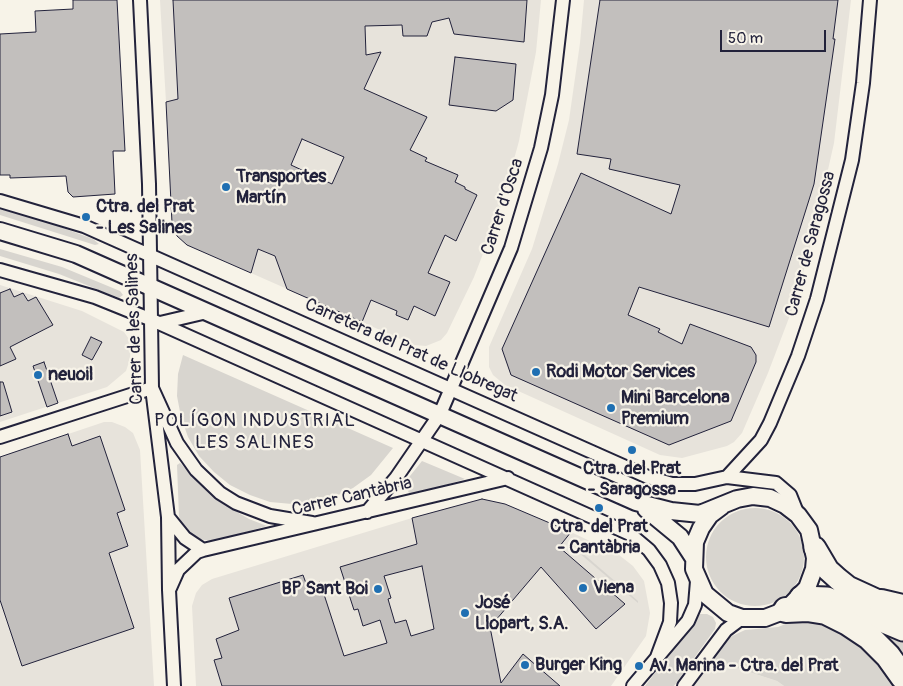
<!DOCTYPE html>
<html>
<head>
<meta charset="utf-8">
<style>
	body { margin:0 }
	#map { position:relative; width:903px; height:686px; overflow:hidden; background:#f7f3e8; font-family:Pangolin,sans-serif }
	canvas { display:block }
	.scale { position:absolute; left:720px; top:30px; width:106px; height:22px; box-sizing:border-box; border:2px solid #22223b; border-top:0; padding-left:6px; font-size:15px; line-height:18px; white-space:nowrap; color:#22223b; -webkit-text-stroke:4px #f7f3e8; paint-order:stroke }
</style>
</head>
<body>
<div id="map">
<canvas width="903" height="686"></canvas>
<div class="scale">50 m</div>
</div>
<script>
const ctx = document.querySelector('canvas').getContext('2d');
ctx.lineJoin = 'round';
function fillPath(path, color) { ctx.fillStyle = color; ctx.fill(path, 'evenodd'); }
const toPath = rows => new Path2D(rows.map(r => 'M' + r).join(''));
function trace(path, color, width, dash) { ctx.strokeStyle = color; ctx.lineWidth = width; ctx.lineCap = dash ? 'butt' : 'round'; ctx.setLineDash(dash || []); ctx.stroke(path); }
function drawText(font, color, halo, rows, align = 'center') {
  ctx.font = font + ' Pangolin,sans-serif'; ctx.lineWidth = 4.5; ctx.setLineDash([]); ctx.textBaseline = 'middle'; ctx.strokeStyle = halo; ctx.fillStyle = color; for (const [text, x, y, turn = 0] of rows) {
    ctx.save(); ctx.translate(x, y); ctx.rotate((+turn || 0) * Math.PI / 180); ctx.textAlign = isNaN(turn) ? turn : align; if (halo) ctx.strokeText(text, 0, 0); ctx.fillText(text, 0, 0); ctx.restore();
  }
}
fillPath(toPath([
	[160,0,541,0,536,52,519,141,500,210,474,277,447,333,441,340,426,346,414,345,251,273,266,221,302,139,336,153,379,56,166,102],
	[584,0,851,0,834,143,812,241,795,302,768,373,742,433,734,442,727,446,682,458,660,455,505,385,493,375,489,367,489,347,532,249,558,164,569,120,580,43],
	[0,285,82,311,124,332,131,342,130,359,126,371,107,387,0,422],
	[104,422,112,422,125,427,133,433,140,450,154,686,0,686,0,457],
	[412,518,434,629,351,654,361,686,196,686,192,606,196,593,202,585,212,579],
	[571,532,619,555,633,566,644,581,650,613,646,636,611,686,505,686,500,682,490,627],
	[712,660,777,681,784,686,693,686]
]), '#e7e3db');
fillPath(toPath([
	[0,209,39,219,93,239,99,244,95,245,0,215],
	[0,249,62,267,120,291,123,295,119,298,59,274,0,256],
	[183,355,393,448,371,475,353,488,334,497,313,503,292,504,270,502,250,495,230,485,214,472,199,456,188,437,181,417,177,396,178,374],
	[422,461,465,479,417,494,409,493,406,487,406,481],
	[180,463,220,502,249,519,267,526,213,541,197,539,185,529,179,517,177,465],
	'706 557a49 49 0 1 1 98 0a49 49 0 1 1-98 0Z',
	[580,551,638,601,638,603,578,552],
	[846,613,903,640,903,666],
	[700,614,707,614,713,617,716,623,715,629,674,686,645,686],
	[803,617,823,622,859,642,894,686,784,686,777,681,712,660,728,638,745,630,778,627]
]), '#d8d5cf');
const building = toPath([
	[73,0,117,0,125,151,113,151,115,194,73,197,68,192,66,176,10,178,10,175,0,175,0,34,36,32,35,11,73,9,73,0],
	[173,0,527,0,524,42,454,34,449,18,432,22,427,36,403,36,402,25,365,26,366,55,381,52,364,89,427,117,410,150,427,158,425,161,458,175,455,182,465,187,465,189,477,195,456,241,445,235,428,273,450,282,435,316,414,306,408,320,396,315,397,311,371,300,362,322,287,289,275,256,258,249,251,273,187,245,177,236,172,223,166,102,178,99,173,0],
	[302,139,344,157,332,184,291,165,302,139],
	[600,0,838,0,833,39,835,39,814,184,769,327,639,287,628,315,660,329,658,332,682,344,690,324,751,347,756,355,756,362,731,421,669,445,511,375,502,349,581,173,671,214,680,185,609,169,611,159,577,154,600,0],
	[455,57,516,64,513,100,496,111,449,105,455,57],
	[10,289,14,297,23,293,28,301,36,297,53,325,10,347,16,359,0,366,0,293,10,289],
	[91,337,102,342,92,360,82,355,91,337],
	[44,362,58,403,47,407,33,366,44,362],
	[0,382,3,382,12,412,0,416,0,382],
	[68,434,72,446,100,436,125,510,117,513,128,546,109,553,134,628,22,666,0,600,0,457,68,434],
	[482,499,505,504,571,532,559,547,625,604,596,629,541,567,490,627,501,683,523,654,560,686,222,686,214,660,222,658,216,639,239,630,229,598,303,575,307,586,320,582,344,656,387,643,380,620,363,626,358,609,354,610,340,567,417,544,412,518,482,499],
	[422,566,434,629,411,636,406,620,395,623,388,599,391,598,384,576,422,566]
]);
fillPath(building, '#c2bfbd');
trace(building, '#22223b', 1);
const minor = toPath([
	[140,0,149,184,152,388,168,517,169,590,174,686],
	[0,201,84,226,648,477,672,484,695,484,727,477,776,483,790,495,798,515],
	[0,270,95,297,152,320,630,534,649,550,660,565,668,583,671,603,670,622,657,657],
	[160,323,207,312],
	[0,437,152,388,177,443,196,470,220,493,236,503,270,516,312,523],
	[727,477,761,440,770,423,798,356,817,299,852,160,863,83,870,0],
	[367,512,396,478,440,414,511,248,541,148,552,95,563,0],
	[168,517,185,538,203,550],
	[170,588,178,570,197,552,203,550,508,478],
	[633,686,688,621,695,605,697,581],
	[684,686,726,630,742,618]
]);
const tertiary = toPath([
	[0,231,76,254,636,502,671,511,700,514,737,499,753,496,770,498,785,505,798,515,809,530,815,558,814,569,807,588,786,610,765,618,742,618,728,613,705,594,694,569,695,542,701,528,710,515,722,506],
	[646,509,680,537,693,557]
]);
const trunk = toPath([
	[815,548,828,570,838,579,848,587,896,609],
	[801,597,827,598,903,630]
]);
const motorway = toPath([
	[881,602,903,607],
	[786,610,807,609,826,612,848,623,869,637,888,656,903,677]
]);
trace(minor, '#22223b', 16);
trace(tertiary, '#22223b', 20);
trace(trunk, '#22223b', 25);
trace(motorway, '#22223b', 28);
trace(minor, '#f7f3e8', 12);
trace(tertiary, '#f7f3e8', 16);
trace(trunk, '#f7f3e8', 21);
trace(motorway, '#f7f3e8', 24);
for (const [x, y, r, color] of [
	[226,187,5,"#1f6fb2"],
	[86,217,5,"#1f6fb2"],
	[536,372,5,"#1f6fb2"],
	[38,375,5,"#1f6fb2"],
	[611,408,5,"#1f6fb2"],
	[632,450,5,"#1f6fb2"],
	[599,508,5,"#1f6fb2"],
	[583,588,5,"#1f6fb2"],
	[378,589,5,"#1f6fb2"],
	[465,613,5,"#1f6fb2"],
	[525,665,5,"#1f6fb2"],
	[639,666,5,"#1f6fb2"]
]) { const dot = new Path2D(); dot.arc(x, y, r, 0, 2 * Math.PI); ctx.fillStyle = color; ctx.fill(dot); trace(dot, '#f7f3e8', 2); }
drawText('bold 18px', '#22223b', '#f7f3e8', [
	["Transportes",236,177],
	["Martín",236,198],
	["Ctra. del Prat",96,207],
	["- Les Salines",96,228],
	["Rodi Motor Services",546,372],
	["neuoil",48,375],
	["Mini Barcelona",621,398],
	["Premium",621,419],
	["Ctra. del Prat",632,469,"center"],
	["- Saragossa",632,490,"center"],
	["Ctra. del Prat",599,527,"center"],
	["- Cantàbria",599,548,"center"],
	["Viena",593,588],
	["BP Sant Boi",368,589,"right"],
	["José",475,603],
	["Llopart, S.A.",475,624],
	["Burger King",535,665],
	["Av. Marina - Ctra. del Prat",649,666]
], 'left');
drawText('18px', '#22223b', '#f7f3e8', [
	["Carrer d'Osca",503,207,-72],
	["Carrer de Saragossa",811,244,-75],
	["Carrer de les Salines",135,329,-92],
	["Carretera del Prat de Llobregat",411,351,24],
	["Carrer Cantàbria",352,497,-13]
]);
ctx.letterSpacing = '1px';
drawText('19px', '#22223b', '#f7f3e8', [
	["POLÍGON INDUSTRIAL",255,421],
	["LES SALINES",255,443]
]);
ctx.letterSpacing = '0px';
</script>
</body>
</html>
